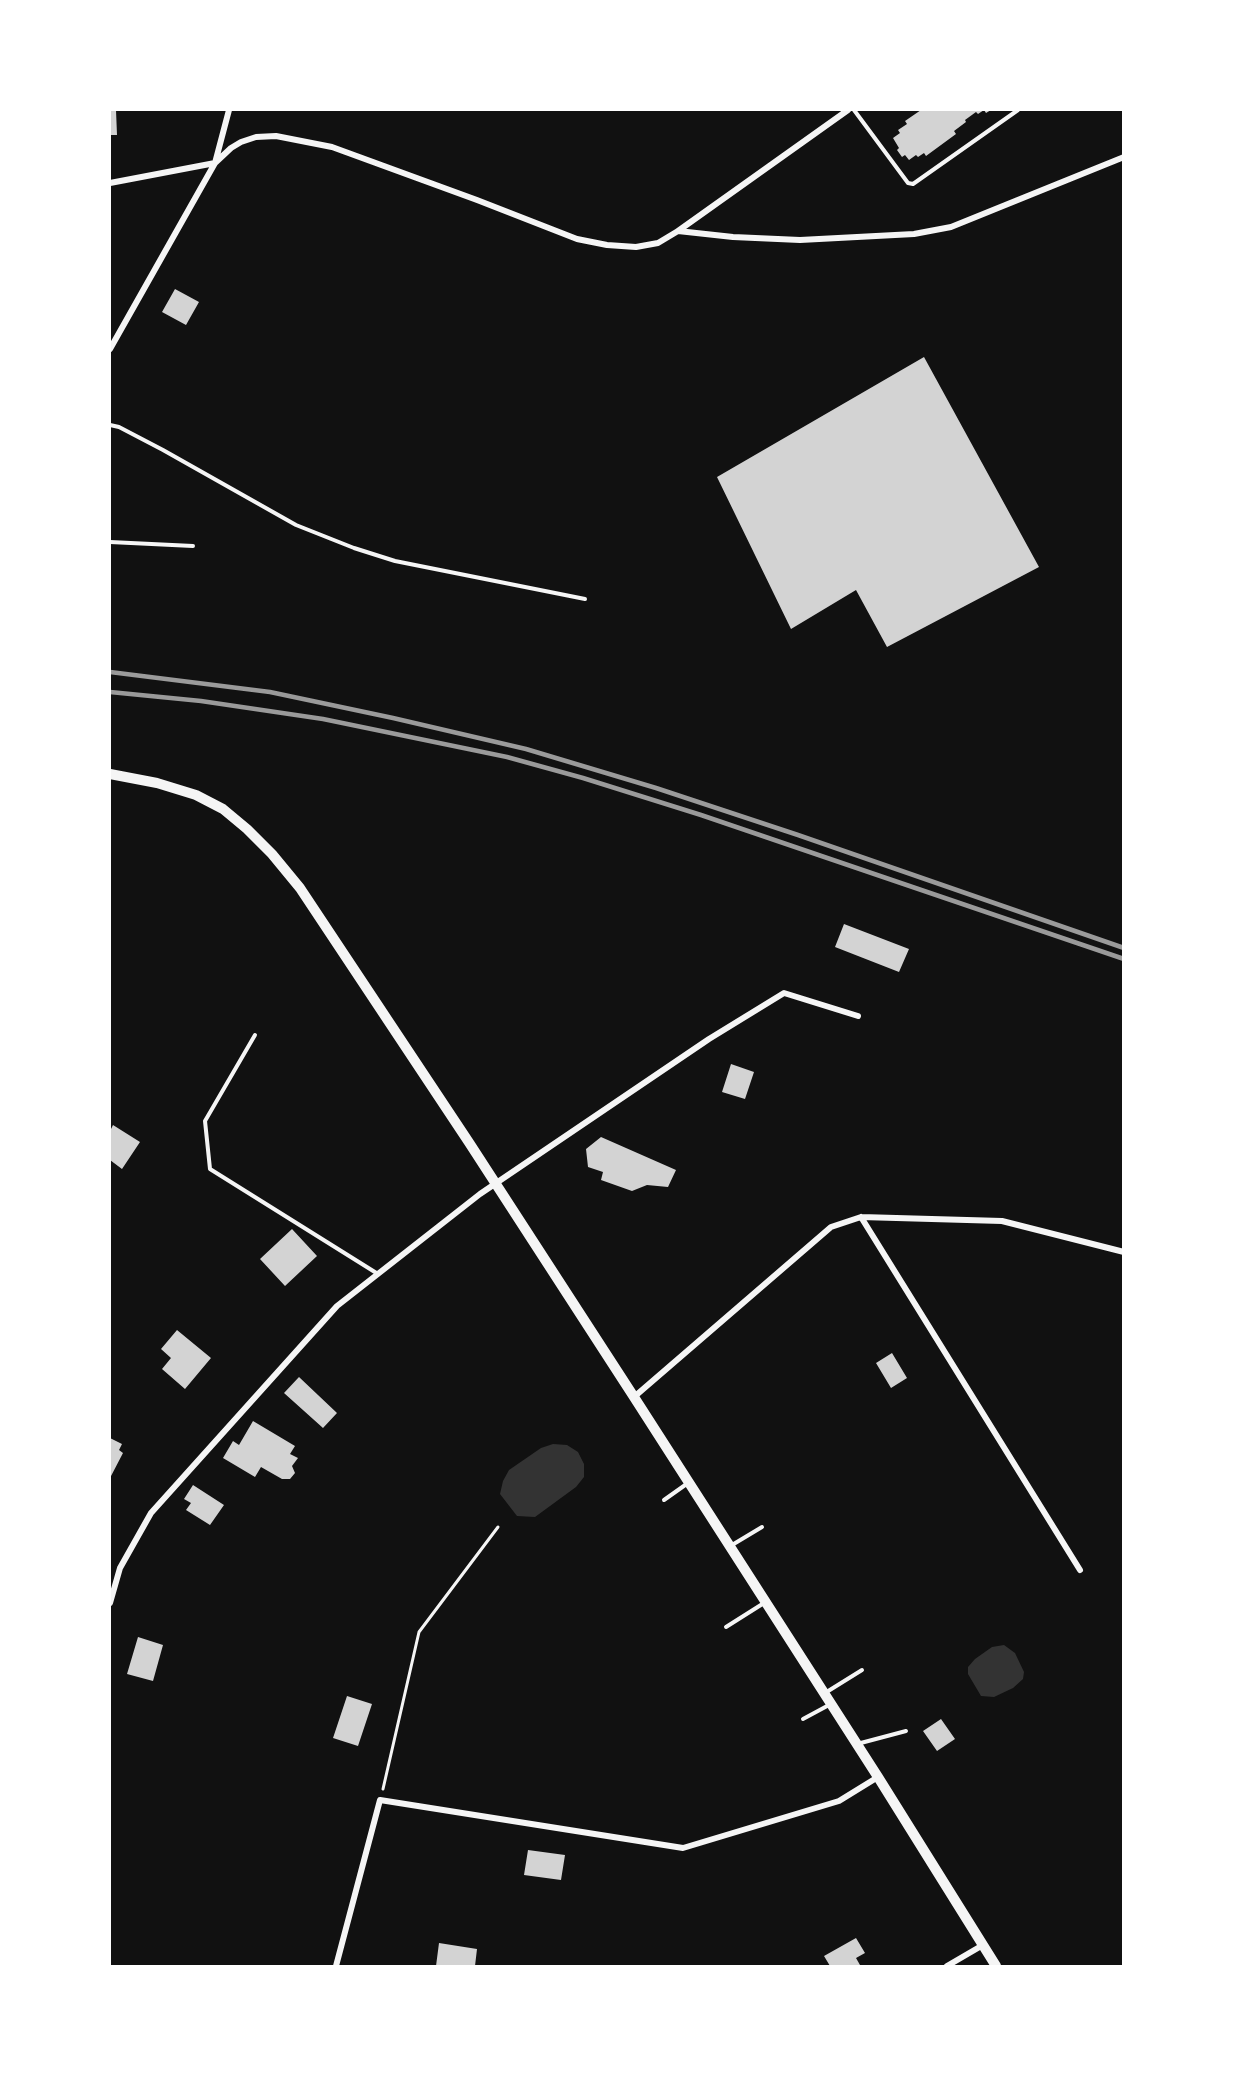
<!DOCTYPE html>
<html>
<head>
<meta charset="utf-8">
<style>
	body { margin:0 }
	#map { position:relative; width:1233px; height:2076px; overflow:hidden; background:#111; font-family:"Nunito Sans",sans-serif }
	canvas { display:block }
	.frame { position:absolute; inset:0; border:111px solid #fff; pointer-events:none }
</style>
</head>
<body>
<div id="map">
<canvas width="1233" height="2076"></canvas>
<div class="frame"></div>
</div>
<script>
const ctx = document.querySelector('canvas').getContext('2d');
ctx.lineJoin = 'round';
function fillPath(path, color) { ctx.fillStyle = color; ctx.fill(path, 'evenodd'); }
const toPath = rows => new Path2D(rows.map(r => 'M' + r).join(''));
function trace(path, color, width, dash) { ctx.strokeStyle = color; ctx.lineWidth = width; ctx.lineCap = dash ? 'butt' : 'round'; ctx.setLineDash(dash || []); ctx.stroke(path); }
fillPath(toPath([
	[553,1444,567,1445,578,1452,584,1464,584,1477,576,1487,535,1517,517,1516,500,1494,503,1481,509,1470,541,1448],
	[1004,1645,1015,1653,1024,1672,1023,1679,1013,1688,994,1697,981,1696,968,1674,968,1667,975,1659,992,1647]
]), '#333');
fillPath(toPath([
	[110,110,116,110,117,135,110,135],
	[921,110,991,110,986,113,984,110,978,114,976,112,965,120,966,122,954,131,956,134,926,156,924,153,918,157,916,155,909,160,905,155,902,157,897,150,899,148,893,138,900,133,898,130,907,124,905,121],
	[175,289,199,302,186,325,162,312],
	[924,357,1039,567,887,647,856,590,791,629,717,477],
	[844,924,909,949,899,972,835,947],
	[731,1064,754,1072,745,1099,722,1092],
	[113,1125,140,1142,122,1169,110,1160,110,1131],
	[601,1137,676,1170,668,1187,647,1185,632,1191,601,1180,603,1172,588,1167,586,1149],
	[292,1229,317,1256,285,1286,260,1259],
	[177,1330,211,1358,185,1389,162,1369,171,1358,161,1349],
	[892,1353,907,1378,891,1388,876,1363],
	[299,1377,337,1413,323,1428,284,1393],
	[253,1421,295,1446,290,1454,298,1458,292,1466,295,1473,290,1479,282,1479,261,1467,255,1477,223,1458,233,1441,239,1445],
	[110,1438,122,1444,119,1450,123,1453,110,1478],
	[193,1485,224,1505,210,1525,186,1510,191,1503,184,1499],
	[138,1637,163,1645,153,1681,127,1674],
	[347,1696,372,1704,358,1746,333,1738],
	[941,1719,955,1739,937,1751,923,1731],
	[528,1850,565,1855,561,1880,524,1875],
	[856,1938,865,1953,856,1958,860,1965,830,1966,824,1956],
	[439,1943,477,1949,475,1966,436,1966]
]), '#d3d3d3');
trace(toPath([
	[383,1789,419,1632,498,1527]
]), '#f5f5f5', 3);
trace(toPath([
	[854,110,908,183,913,184,1018,110],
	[110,425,119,427,163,450,296,525,354,548,395,561,585,599],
	[110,542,193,546],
	[255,1035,205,1121,210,1169,378,1274],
	[664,1500,688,1483],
	[732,1545,762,1527],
	[726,1627,764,1603],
	[825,1693,862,1670],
	[803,1719,829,1705],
	[857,1744,906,1731]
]), '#f5f5f5', 4);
trace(toPath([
	[110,183,215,163,229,110],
	[678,231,733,237,800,240,914,234,951,227,1124,157],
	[110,349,215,163,231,148,241,142,256,137,276,136,332,147,477,200,577,239,607,245,636,247,658,243,678,231,848,110],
	[861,1217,1080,1570],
	[634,1397,831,1227,861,1217,1002,1221,1124,1252],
	[110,1603,120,1568,151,1513,337,1306,480,1194,709,1039,784,993,858,1016],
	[336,1966,380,1800,683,1848,839,1801,878,1777],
	[947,1966,983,1945]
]), '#f5f5f5', 6);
trace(toPath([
	[110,774,157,783,196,795,223,809,247,829,272,854,300,888,470,1144,634,1397,878,1777,996,1966]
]), '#f5f5f5', 10);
trace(toPath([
	[110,672,270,692,393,718,526,749,656,788,798,835,1124,948],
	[110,692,201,701,323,719,507,757,583,778,701,815,1124,959]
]), '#9a9a9a', 4.5);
</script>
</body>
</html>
